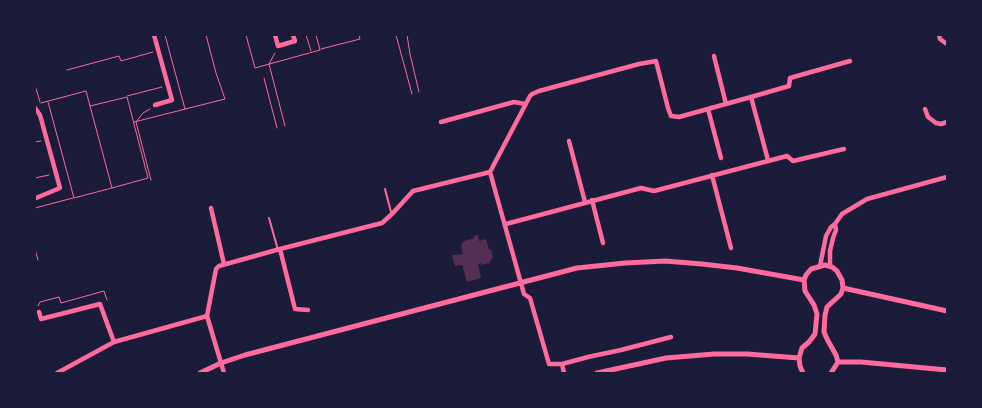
<!DOCTYPE html>
<html>
<head>
<meta charset="utf-8">
<style>
	body { margin:0 }
	#map { position:relative; width:982px; height:408px; overflow:hidden; background:#1b1b3a; font-family:"Nunito Sans",sans-serif }
	canvas { display:block }
	.frame { position:absolute; inset:0; border:36px solid #1b1b3a; pointer-events:none }
</style>
</head>
<body>
<div id="map">
<canvas width="982" height="408"></canvas>
<div class="frame"></div>
</div>
<script>
const ctx = document.querySelector('canvas').getContext('2d');
ctx.lineJoin = 'round';
function fillPath(path, color) { ctx.fillStyle = color; ctx.fill(path, 'evenodd'); }
const toPath = rows => new Path2D(rows.map(r => 'M' + r).join(''));
function trace(path, color, width, dash) { ctx.strokeStyle = color; ctx.lineWidth = width; ctx.lineCap = dash ? 'butt' : 'round'; ctx.setLineDash(dash || []); ctx.stroke(path); }
fillPath(toPath([
	[478,235,479,241,486,239,489,250,491,249,493,257,489,263,481,265,481,263,478,264,481,278,467,282,462,265,455,266,452,255,463,254,461,245,464,241,474,238,474,236]
]), '#542f53');
trace(toPath([
	[165,35,185,109],
	[246,35,255,68,320,50,316,35],
	[306,35,311,51],
	[396,35,412,94],
	[407,35,410,54,419,92],
	[321,49,360,39,359,35],
	[275,53,269,64,285,126],
	[67,70,119,56,121,61,153,52],
	[264,78,277,128],
	[35,85,40,102],
	[127,96,162,87],
	[48,102,74,198,112,188],
	[41,103,86,91,90,106,112,188,148,178,127,97,90,106],
	[150,109,143,113,136,122,151,180],
	[134,122,225,99,216,73,206,35],
	[35,142,41,141],
	[35,178,49,175],
	[35,208,73,198],
	[35,249,38,260],
	[38,306,40,302,59,297,61,303,104,291,107,300]
]), '#ff6b9d', 1);
trace(toPath([
	[385,189,391,212],
	[269,218,278,250]
]), '#ff6b9d', 2);
trace(toPath([
	[154,35,172,100,155,105],
	[275,35,278,46,295,41,293,35],
	[939,35,940,39,947,44],
	[714,56,726,104],
	[751,97,768,160],
	[35,108,40,115,60,188,36,198],
	[708,109,721,158],
	[925,109,928,117,936,123,941,124,947,122],
	[441,122,514,102,525,104],
	[569,141,585,202],
	[490,172,530,96,532,94,539,91,639,64,656,61,668,108,671,116,679,117,751,97,789,86,790,78,850,61],
	[712,175,731,248],
	[592,200,603,243],
	[211,208,224,264],
	[506,224,641,188,654,191,787,156,793,161,844,149],
	[280,249,382,223,392,214,413,191,490,172,524,294,530,298,549,364,562,364,564,373],
	[820,266,826,236,831,227,835,224,842,214,867,199,947,177],
	[830,266,830,251,833,238,836,230,835,224],
	[39,312,41,319,100,304,114,342],
	[562,364,588,357,621,350,671,337],
	[57,373,114,342,207,316],
	[224,373,207,316,216,269,219,266,280,249,295,309,308,310]
]), '#ff6b9d', 4.5);
trace(toPath([
	[843,288,947,311],
	[838,362,861,362,947,370],
	[200,373,221,363,245,355,577,268,625,263,665,261,702,264,737,268,804,280],
	[597,373,666,358,714,354,747,354,799,358],
	[803,373,800,366,799,358,802,348,809,342,815,334,817,314,814,305,805,291,804,280,806,275,811,269,825,265,832,267,837,271,842,280,843,288,841,294,827,307,825,315,824,332,827,339,836,355,838,362,831,373]
]), '#ff6b9d', 5);
</script>
</body>
</html>
